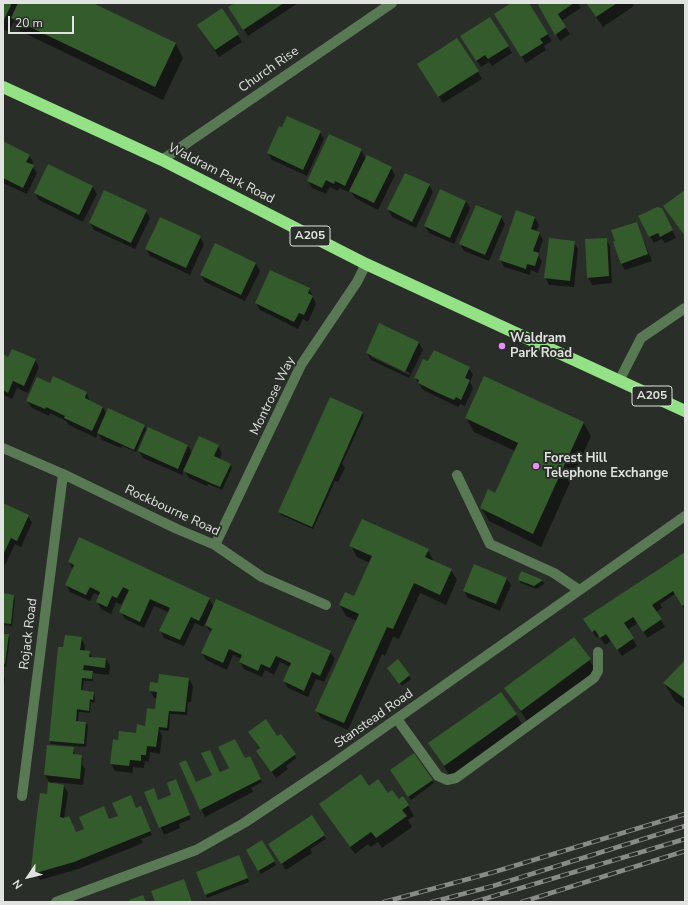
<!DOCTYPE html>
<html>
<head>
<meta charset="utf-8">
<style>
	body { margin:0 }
	#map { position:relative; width:688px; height:905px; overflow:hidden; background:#2a2e29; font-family:"Nunito Sans",sans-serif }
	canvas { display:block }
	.frame { position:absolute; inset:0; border:4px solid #e0e3df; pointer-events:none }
	.north { position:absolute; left:8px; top:857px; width:40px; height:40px; -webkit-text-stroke:3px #2a2e29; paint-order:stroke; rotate:235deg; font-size:11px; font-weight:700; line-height:16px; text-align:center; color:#e0e3df }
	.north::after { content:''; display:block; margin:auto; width:14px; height:18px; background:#e0e3df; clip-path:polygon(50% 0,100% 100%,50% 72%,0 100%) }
	.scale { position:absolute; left:8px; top:16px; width:66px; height:18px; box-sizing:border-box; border:2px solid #e0e3df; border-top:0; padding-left:5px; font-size:12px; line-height:14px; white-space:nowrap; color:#e0e3df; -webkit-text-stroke:3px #2a2e29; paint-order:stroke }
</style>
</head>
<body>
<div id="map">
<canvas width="688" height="905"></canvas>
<div class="frame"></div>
<div class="north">N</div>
<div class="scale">20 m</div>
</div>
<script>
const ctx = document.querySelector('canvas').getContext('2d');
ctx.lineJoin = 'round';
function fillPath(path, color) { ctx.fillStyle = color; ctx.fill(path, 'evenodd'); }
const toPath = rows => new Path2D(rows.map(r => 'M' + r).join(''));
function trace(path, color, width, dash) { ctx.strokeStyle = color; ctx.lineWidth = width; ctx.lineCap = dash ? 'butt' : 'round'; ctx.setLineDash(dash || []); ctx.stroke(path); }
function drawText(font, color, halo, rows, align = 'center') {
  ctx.font = font + ' "Nunito Sans",sans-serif'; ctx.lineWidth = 4; ctx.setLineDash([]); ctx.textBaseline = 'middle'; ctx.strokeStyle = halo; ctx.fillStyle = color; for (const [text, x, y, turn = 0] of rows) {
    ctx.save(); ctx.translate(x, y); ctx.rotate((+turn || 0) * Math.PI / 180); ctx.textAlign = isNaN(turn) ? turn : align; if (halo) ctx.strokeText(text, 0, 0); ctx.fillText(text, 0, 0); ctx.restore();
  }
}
fillPath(toPath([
	[3,3,91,3,176,44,183,58,163,100,20,31,14,21,9,32,3,29],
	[237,3,298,3,248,36,234,14],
	[513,3,527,3,552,41,544,46,546,50,526,63,499,21],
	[537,3,578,3,581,8,561,21,570,34,560,41],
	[586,3,632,3,634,6,603,27],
	[222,9,242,42,219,57,202,32],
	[465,43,508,46,512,53,492,66,489,62,481,67],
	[423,71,478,72,482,79,443,103],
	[320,132,324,139,307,176,272,160,268,153],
	[3,142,29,155,33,162,32,166,37,173,27,194,3,183],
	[361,150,366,159,391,168,395,175,378,210,355,198,350,190,349,192,339,188,338,191,330,187,326,194,312,188,308,181],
	[429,185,433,192,416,228,392,217,388,209],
	[93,187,97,194,83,222,39,200,35,193],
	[466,201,470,208,454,244,429,233,425,226],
	[146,211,150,218,135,249,94,230,90,223],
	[501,217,505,224,489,261,464,251,460,244],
	[666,217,676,238,665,243,662,239,654,243,650,236],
	[535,218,539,225,536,232,539,233,543,240,538,255,542,261,538,273,531,270,530,275,504,267,500,260],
	[636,223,652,261,625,270,621,263],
	[200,237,204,244,190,275,150,256,146,249],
	[606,239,610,246,612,283,592,285,588,277],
	[574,242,578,249,574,287,549,285,545,277],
	[215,245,256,264,260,271,245,301,205,282,201,275],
	[309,289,316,304,308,322,303,319,298,329,260,310,256,303],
	[419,343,423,350,409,378,371,360,367,353],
	[371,354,410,373,409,375,371,357],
	[3,356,9,358,35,360,39,367,28,393,17,388,12,399,3,395],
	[429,362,469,368,473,375,470,382,473,388,465,406,460,404,458,407,423,390,415,378],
	[54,378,87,393,90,402,103,407,106,414,144,426,146,429,136,452,122,446,121,448,102,440,98,433,96,438,69,425,66,421,50,413,49,416,32,408,27,401,51,384],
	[362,413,364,416,342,464,345,468,338,482,335,481,313,529,281,515,279,512],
	[466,418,583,422,591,436,541,547,489,521,481,508,496,494,515,451,474,432],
	[149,428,188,446,192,453,218,446,222,453,220,459,230,464,232,468,222,490,208,484,207,486,189,478,184,470,182,475,143,458,139,451],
	[3,504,28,516,32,523,21,547,15,544,5,565,3,564],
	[351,546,428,550,434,562,451,570,457,580,446,605,420,593,399,639,393,637,385,656,382,654,348,730,321,718,316,710,357,621,346,616,340,605,355,598,370,563,357,557],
	[685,552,685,610,675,594,660,604,662,608,656,612,665,627,647,638,638,623,627,630,637,646,622,656,611,641,605,645,599,636,597,638,589,626],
	[69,562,209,599,214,607,330,652,335,659,324,682,316,679,308,697,288,688,284,681,290,667,280,662,274,675,265,670,262,677,244,669,240,662,241,659,233,655,227,670,206,660,202,653,211,633,205,624,203,627,195,623,184,646,164,638,160,630,169,612,154,606,144,628,125,619,121,612,129,594,127,594,121,605,116,602,111,614,101,609,97,602,100,596,94,593,90,601,70,592,66,585,73,570],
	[522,572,543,581,544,584,536,589,521,583,519,580],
	[506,578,511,585,500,611,468,598,464,591],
	[3,594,13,596,15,599,12,626,3,625],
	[3,635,8,635,10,638,6,667,3,666],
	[81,638,85,645,85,651,89,652,93,658,106,659,110,666,109,675,93,673,93,681,84,681,82,692,94,693,95,696,95,703,91,702,90,713,79,712,78,722,86,723,88,726,86,747,51,744,50,741,64,649],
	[574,638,598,673,529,724,506,689],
	[398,661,411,679,402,686,390,671],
	[685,661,685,708,675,701,664,683],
	[3,675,5,678,3,696],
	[188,678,193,686,191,702,188,702,187,715,170,714,169,731,159,730,162,735,160,754,150,752,149,762,145,761,144,768,133,767,133,773,115,771,111,764,114,740,119,741,137,735,146,726,156,710,158,698,154,698,150,691,159,684],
	[516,714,524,728,452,779,429,744],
	[249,732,295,755,296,758,286,766,288,769,276,778,257,751,260,749],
	[73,748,75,755,81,756,83,759,82,764,85,769,83,785,53,782,53,784,64,786,68,793,64,819,69,817,76,833,85,829,103,807,110,820,136,810,143,811,152,835,141,839,143,843,78,869,40,880,32,869,49,782,45,775],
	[210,751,221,773,245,759,251,760,262,782,251,788,253,792,205,817,180,763,186,761,196,783,213,776],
	[393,774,432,780,434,783,411,800],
	[177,784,191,819,179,824,180,828,164,835,145,793,153,790,159,801,172,795],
	[369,787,408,805,414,816,408,820,412,827,382,848,378,842,371,847,368,844,355,854,325,812],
	[312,817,326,839,310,849,312,853,286,870,273,852],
	[262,841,276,865,261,874,247,850],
	[240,860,249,882,207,898,206,895]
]), '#0007');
fillPath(toPath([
	[3,3,12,3,3,22],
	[18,3,93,3,176,43,155,87,11,18],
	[235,3,284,3,243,30,228,7],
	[511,3,529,3,548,34,540,39,543,43,521,57,494,14],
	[537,3,574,3,558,14,566,27,555,35],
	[586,3,617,3,596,17],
	[222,8,239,34,215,50,197,25],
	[490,17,509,46,488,59,485,55,476,61,460,36],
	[457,38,479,71,438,97,417,64],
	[287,116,321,131,303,170,267,153,279,126,282,127],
	[329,134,362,149,345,186,335,181,334,184,326,180,322,188,307,181],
	[3,141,30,155,26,162,34,165,23,188,3,178],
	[367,155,392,167,374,203,349,191],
	[48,164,93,186,79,215,34,193],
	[405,173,430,184,412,222,387,209],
	[440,189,466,201,450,238,424,226],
	[104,190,147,210,131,243,89,223],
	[685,190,685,236,663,206],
	[476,205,502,216,485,255,459,244],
	[657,207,662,208,673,230,660,237,658,233,649,237,638,216],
	[516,210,535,217,531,229,540,232,533,251,539,253,535,266,527,264,526,269,499,260],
	[160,217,201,236,186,268,145,249],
	[637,222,648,254,621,264,613,242,615,241,611,230],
	[549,238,575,241,570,281,544,278],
	[607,238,609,276,587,278,585,239],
	[215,243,256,263,241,295,200,275],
	[270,270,310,288,308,293,313,296,304,315,299,313,294,322,255,303],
	[379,323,419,342,405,372,366,353],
	[12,349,36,359,24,386,13,381,8,393,3,390,3,354,8,357],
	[434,350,470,367,465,378,470,380,461,400,456,397,454,400,438,393,418,383,419,380,414,378,423,359,428,361],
	[53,376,87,392,85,398,103,407,92,431,64,418,65,416,46,407,45,409,26,401,37,377,50,383],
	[484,376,584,422,533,534,480,508,488,489,495,493,518,443,465,418],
	[330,397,363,412,312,527,278,512],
	[108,408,145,425,134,450,97,433],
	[148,427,188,445,178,469,138,451],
	[199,436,219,445,214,456,231,464,220,487,183,471],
	[3,503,29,515,17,541,11,538,3,555],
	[362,519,429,549,425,557,452,569,440,595,414,583,393,629,387,627,344,723,315,711,359,614,339,605,345,592,354,596,372,556,349,546],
	[79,537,210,598,199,621,191,617,180,640,159,631,170,608,150,599,140,622,119,612,129,590,123,587,117,598,112,596,107,607,96,602,100,592,90,587,86,595,65,585,74,565,68,562],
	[685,552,685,604,682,606,673,591,652,605,662,619,643,632,633,617,624,623,634,638,617,650,606,634,600,638,595,630,592,632,583,619],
	[474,564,507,578,496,604,463,591],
	[521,571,543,580,534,586,518,580],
	[3,593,14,595,11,624,3,623],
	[216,599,331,651,320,676,312,672,304,691,283,681,291,663,276,656,270,668,261,664,258,671,239,662,242,655,229,649,223,663,201,653,212,629,205,625],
	[3,634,9,634,5,664,3,663],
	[65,635,82,637,80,650,90,651,89,657,106,658,105,668,84,665,83,670,93,671,92,679,82,678,81,690,94,692,93,700,90,699,89,711,77,709,76,721,86,722,84,744,49,741,58,647,63,647],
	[574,637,591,659,521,711,504,688],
	[398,659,410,675,399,684,387,668],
	[685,660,685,699,663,683],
	[159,674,189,678,185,712,169,711,167,728,159,727,156,747,147,746,146,755,141,755,141,761,130,760,129,766,110,764,113,739,118,740,119,731,136,733,137,724,145,726,147,708,155,709,157,692,149,691,150,682,158,683],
	[501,692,517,714,444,766,428,743],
	[266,719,277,736,281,734,296,754,271,772,256,751,260,748,248,732],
	[235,739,245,758,250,756,261,779,200,810,179,763,186,760,196,782,212,775,201,753,210,750,220,772,225,770,229,768,218,747],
	[47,745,74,747,73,754,82,755,80,779,44,775],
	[414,753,433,780,408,797,390,770],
	[361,774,369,786,378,779,388,793,392,790,399,799,403,796,409,805,402,810,407,816,376,838,371,832,350,847,319,804],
	[176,779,190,815,159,828,144,792,154,788,158,800,171,795,167,783],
	[48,782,64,785,60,817,64,818,69,816,76,832,84,829,79,817,104,806,109,819,118,816,112,803,131,795,136,808,141,806,151,831,74,862,36,873,31,869,37,814,40,793,47,794],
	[312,815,325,835,281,864,268,844],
	[262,840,275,861,258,871,246,850],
	[239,855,248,878,205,895,196,872],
	[184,879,192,902,155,902,151,891],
	[143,895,146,902,130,902,129,900]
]), '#335b2c');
trace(toPath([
	[162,160,392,3],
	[619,381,641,338,685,308],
	[3,448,63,474,177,529,215,545,262,577,326,605],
	[457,475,490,544,554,573,579,590],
	[215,545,301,365,357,282,366,264],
	[397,719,438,776,447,780,456,778,594,678,598,671,598,652],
	[22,796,63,474],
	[56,902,196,850,244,823,328,767,685,516]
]), '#597954', 10);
trace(toPath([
	[3,87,162,160,366,264,685,411]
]), '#93e386', 12);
const rail = toPath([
	[384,902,494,872,685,814],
	[432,902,493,886,685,826],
	[474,902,685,839],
	[522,902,685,851]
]);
trace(rail, '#888b87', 4.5);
trace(rail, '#2a2e29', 3, [9]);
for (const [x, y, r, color] of [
	[502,346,4,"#ea8dfc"],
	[536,466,4,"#ea8dfc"]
]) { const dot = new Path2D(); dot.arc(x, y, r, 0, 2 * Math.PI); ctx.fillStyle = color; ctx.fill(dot); trace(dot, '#2a2e29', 1.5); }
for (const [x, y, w] of [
	[310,236,40],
	[652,396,40]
]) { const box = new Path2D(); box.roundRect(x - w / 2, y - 10, w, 20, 3); ctx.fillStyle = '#2a2e29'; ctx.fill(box); trace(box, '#e0e3df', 1); }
drawText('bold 12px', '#e0e3df', null, [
	["A205",310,236],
	["A205",652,396]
]);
drawText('13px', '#e0e3df', '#2a2e29', [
	["Church Rise",269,70,-35],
	["Waldram Park Road",221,174,27],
	["Montrose Way",273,396,-64],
	["Rockbourne Road",172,511,25],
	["Rojack Road",29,634,-83],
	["Stanstead Road",374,719,-35]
]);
drawText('bold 13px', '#e0e3df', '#2a2e29', [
	["Waldram",510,339],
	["Park Road",510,354],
	["Forest Hill",544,459],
	["Telephone Exchange",544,474]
], 'left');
</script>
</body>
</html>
